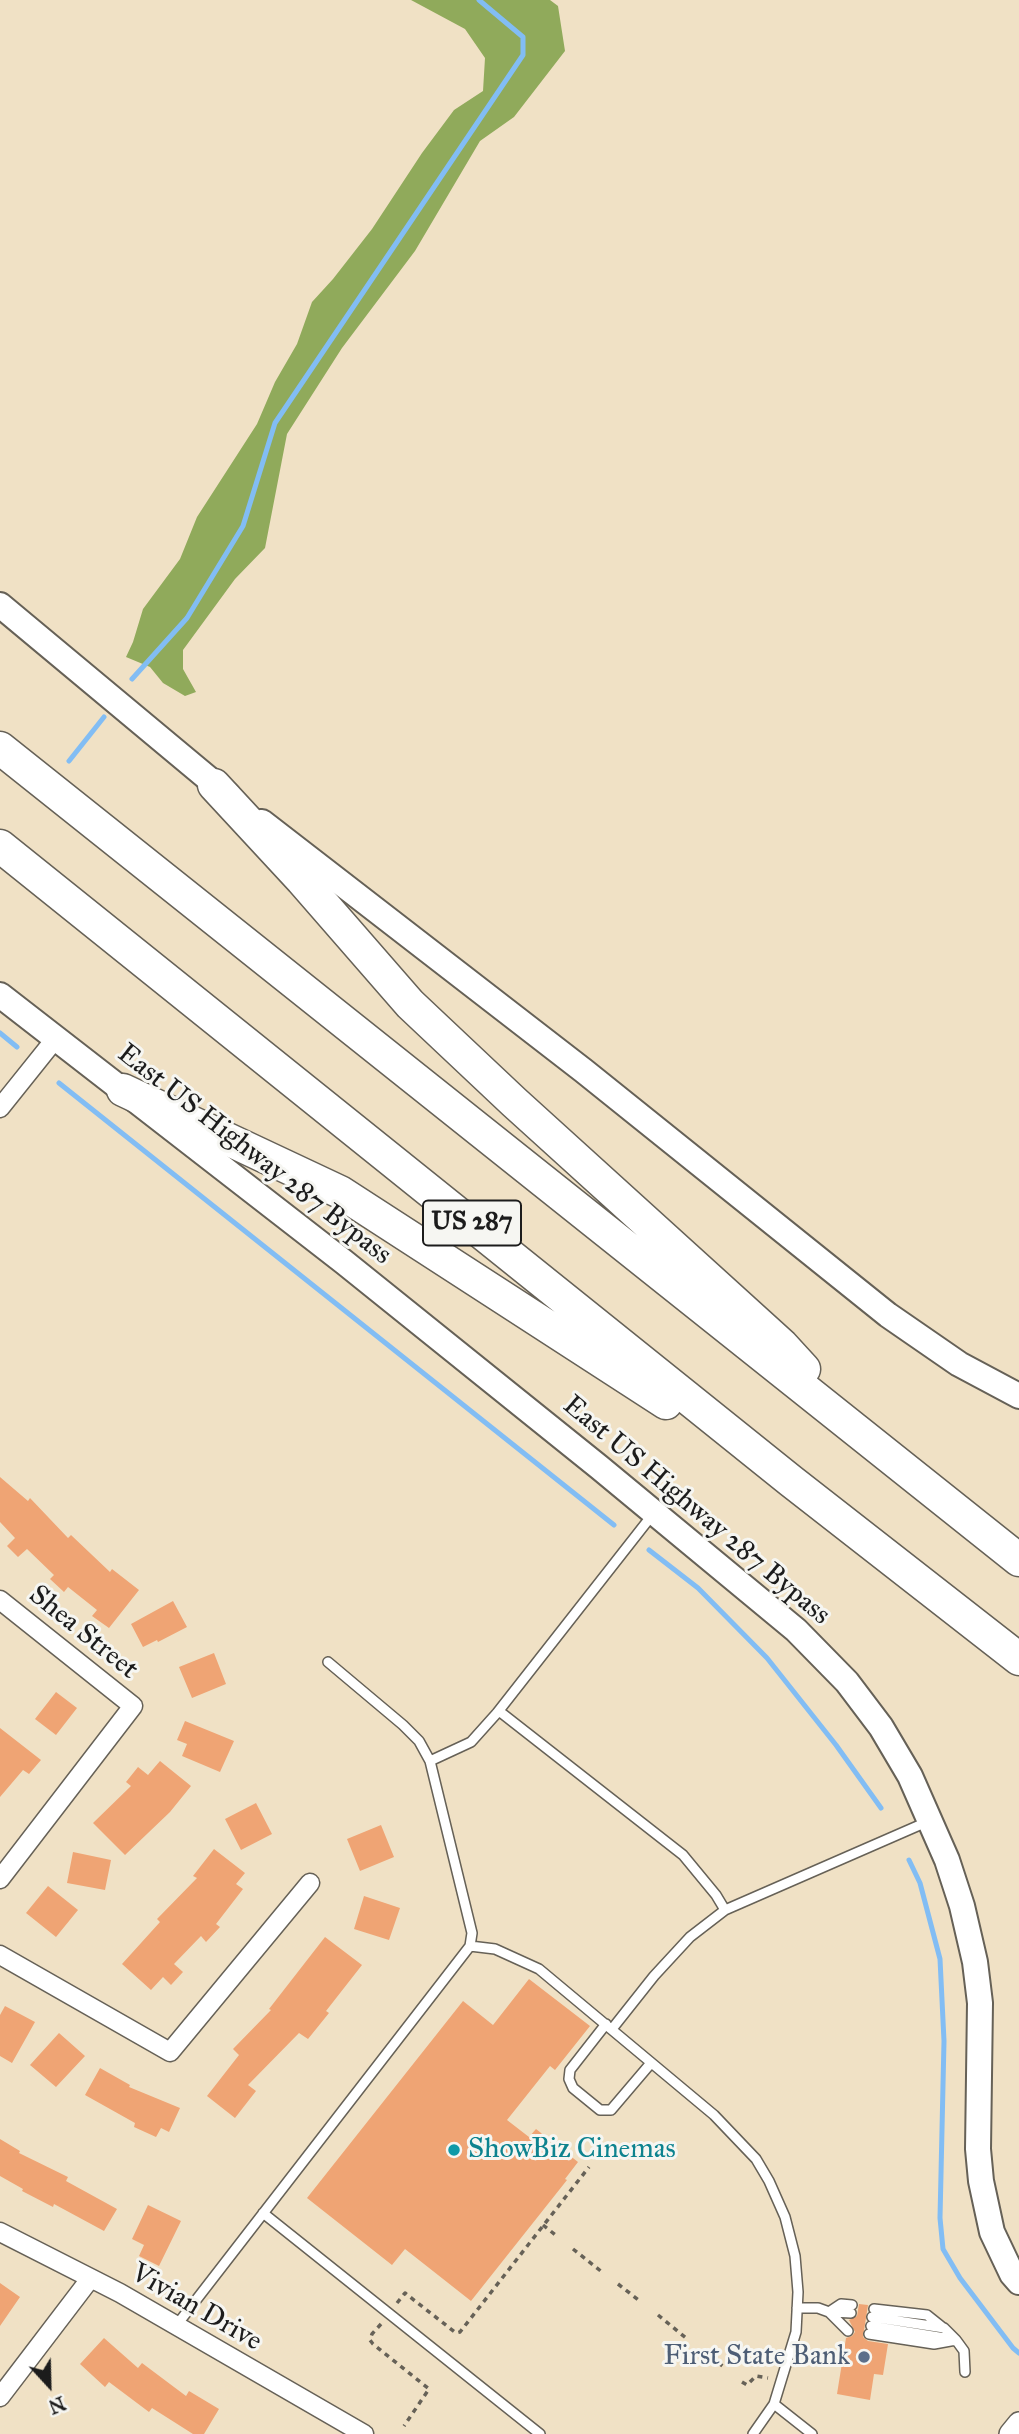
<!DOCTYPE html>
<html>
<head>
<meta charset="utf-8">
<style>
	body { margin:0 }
	#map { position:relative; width:1019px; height:2434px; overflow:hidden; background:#f0e1c5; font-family:"IM FELL Great Primer",serif }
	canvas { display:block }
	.north { position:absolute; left:14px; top:2350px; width:70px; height:70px; -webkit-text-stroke:5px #f6f6f2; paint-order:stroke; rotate:158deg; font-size:19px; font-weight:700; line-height:28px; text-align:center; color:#1c1c1c }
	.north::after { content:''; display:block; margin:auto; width:24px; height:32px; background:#1c1c1c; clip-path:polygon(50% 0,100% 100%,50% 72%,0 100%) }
</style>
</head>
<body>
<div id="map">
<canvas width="1019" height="2434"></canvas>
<div class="north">N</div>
</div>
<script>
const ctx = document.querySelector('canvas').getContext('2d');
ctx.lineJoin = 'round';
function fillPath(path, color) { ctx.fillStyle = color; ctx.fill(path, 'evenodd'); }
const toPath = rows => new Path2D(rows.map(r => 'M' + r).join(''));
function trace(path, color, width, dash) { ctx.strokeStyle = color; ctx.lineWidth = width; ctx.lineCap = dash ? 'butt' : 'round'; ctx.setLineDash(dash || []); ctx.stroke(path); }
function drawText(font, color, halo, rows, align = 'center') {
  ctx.font = font + ' "IM FELL Great Primer",serif'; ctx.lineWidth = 6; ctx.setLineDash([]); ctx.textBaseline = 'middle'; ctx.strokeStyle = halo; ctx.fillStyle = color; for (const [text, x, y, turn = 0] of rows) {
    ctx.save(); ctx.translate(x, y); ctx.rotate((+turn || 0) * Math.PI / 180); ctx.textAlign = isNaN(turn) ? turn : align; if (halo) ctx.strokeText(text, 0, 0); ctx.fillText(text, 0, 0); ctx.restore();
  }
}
fillPath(toPath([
	[411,0,550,0,558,6,565,51,514,117,480,141,415,251,342,348,287,434,265,548,235,579,183,650,183,669,196,692,185,696,163,683,150,667,126,657,133,642,143,609,180,559,197,517,257,424,275,382,297,344,312,302,333,279,372,229,422,153,454,110,483,91,485,58,465,29]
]), '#90aa5b');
trace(toPath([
	[132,679,187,618,243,526,275,423,523,55,523,37,479,0],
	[69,761,104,717],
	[0,1033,17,1047],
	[59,1083,614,1525],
	[649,1550,698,1588,767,1658,836,1745,881,1808],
	[909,1860,920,1883,940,1959,944,2041,940,2218,943,2249,960,2278,1013,2348,1019,2353]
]), '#82bdf4', 5);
fillPath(toPath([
	[0,1477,28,1501,30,1498,68,1538,71,1535,110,1572,112,1569,139,1590,109,1628,92,1616,97,1610,68,1587,64,1592,50,1579,54,1575,27,1549,18,1557,7,1546,15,1538,0,1522],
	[173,1601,187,1627,158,1642,157,1640,143,1647,131,1624],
	[214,1653,226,1684,192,1698,179,1667],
	[56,1692,77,1708,56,1735,35,1719],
	[185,1721,234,1741,220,1772,182,1756,187,1744,177,1740],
	[0,1728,41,1760,29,1774,23,1770,0,1797],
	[160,1761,191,1786,170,1812,125,1855,93,1823,131,1786,126,1782,138,1767,148,1775],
	[256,1803,272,1834,241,1850,225,1819],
	[381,1825,394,1857,360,1871,347,1839],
	[214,1849,245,1873,236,1884,243,1889,216,1924,220,1927,206,1942,201,1936,174,1964,183,1972,171,1985,163,1977,151,1990,122,1964,160,1922,157,1919,197,1878,193,1876],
	[73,1852,111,1860,105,1890,67,1883],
	[48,1886,78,1910,56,1937,26,1913],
	[364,1896,400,1908,389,1940,354,1929],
	[325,1937,362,1965,326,2011,329,2013,308,2039,299,2033,248,2085,256,2091,235,2118,207,2096,239,2055,233,2049,271,2010,269,2009],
	[529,1979,590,2026,555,2070,550,2066,507,2120,529,2137,536,2129,578,2162,565,2179,567,2180,471,2301,405,2249,392,2265,307,2198,463,2001,493,2025],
	[5,2006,35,2022,12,2063,0,2056,0,2015],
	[59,2033,85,2056,56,2087,30,2065],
	[100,2068,130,2085,129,2087,180,2108,169,2132,161,2128,156,2137,134,2127,135,2123,85,2095],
	[0,2139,20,2151,19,2153,68,2177,66,2181,117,2209,104,2231,54,2204,53,2207,22,2191,23,2189,0,2176],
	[148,2205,181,2221,159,2266,139,2256,144,2245,132,2239],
	[0,2283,20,2297,0,2326],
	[859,2304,868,2305,863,2337,868,2341,888,2344,883,2375,874,2374,870,2400,837,2394,846,2338,852,2336,855,2332,849,2320,857,2316],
	[104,2338,138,2368,142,2363,186,2396,189,2391,219,2409,204,2434,193,2434,152,2408,149,2412,109,2382,105,2387,80,2364]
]), '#efa474');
const service = toPath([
	[328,1662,403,1725,419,1741,430,1761],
	[499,1711,683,1855,716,1895,725,1910],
	[470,1946,495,1949,539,1969,714,2115,756,2159,769,2181,785,2217,795,2256,798,2292,796,2332,774,2404,753,2434],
	[606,2024,570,2070,569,2079,573,2088,600,2110,611,2110,651,2063],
	[612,2029,654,1976,690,1937,725,1910,929,1821],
	[263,2213,540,2434],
	[797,2308,818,2308,829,2312,848,2331],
	[874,2309,927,2315,942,2327],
	[829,2312,841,2304,852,2305],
	[832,2312,851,2313],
	[872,2317,944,2328,956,2340],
	[176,2326,470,1946,472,1933,430,1761,471,1742,497,1713,653,1514],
	[871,2326,951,2339],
	[869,2334,934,2344,956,2340,964,2351,965,2372],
	[774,2404,812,2434]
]);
const minor = toPath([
	[0,1108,56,1038],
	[0,1600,133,1706,0,1879],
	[0,1955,170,2052,310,1883],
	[0,2232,120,2293,364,2434],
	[0,2397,90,2279]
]);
const tertiary = toPath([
	[1010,2434,1019,2423]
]);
const secondary = toPath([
	[0,605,228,795],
	[262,822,584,1071,888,1315,959,1364,1019,1396],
	[0,995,344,1262,599,1467,796,1630,847,1682,881,1727,910,1776,947,1860,962,1906,975,1962,980,2003,978,2149,981,2181,992,2232,1012,2274,1019,2282]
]);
const motorway = toPath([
	[0,748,1019,1560],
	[214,785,302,880,410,1004,514,1102,782,1345,804,1369],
	[0,846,791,1481,1019,1659],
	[123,1090,340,1192,666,1403]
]);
trace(service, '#666157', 12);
trace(minor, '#666157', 21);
trace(tertiary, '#666157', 24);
trace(secondary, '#666157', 28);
trace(motorway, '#666157', 35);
trace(toPath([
	[543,2225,558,2237],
	[573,2249,602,2272],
	[618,2284,641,2302],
	[397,2303,405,2293,456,2333,460,2332,589,2167],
	[658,2315,686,2338],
	[381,2324,372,2334,370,2340,373,2344,429,2389,404,2426],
	[703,2350,725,2368],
	[742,2382,747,2385,756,2376,768,2378]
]), '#666157', 3.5, [5, 5]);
trace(service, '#fff', 9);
trace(minor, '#fff', 18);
trace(tertiary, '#fff', 21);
trace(secondary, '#fff', 24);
trace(motorway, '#fff', 32);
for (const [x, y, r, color] of [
	[454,2150,7,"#0f9aa8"],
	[864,2357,7,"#5c6f8a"]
]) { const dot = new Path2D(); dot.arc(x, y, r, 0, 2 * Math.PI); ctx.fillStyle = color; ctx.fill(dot); trace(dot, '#f6f6f2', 2.5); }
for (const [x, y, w] of [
	[472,1223,98]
]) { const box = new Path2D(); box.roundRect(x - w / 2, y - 22.5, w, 45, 5); ctx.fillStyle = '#f6f6f2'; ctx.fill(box); trace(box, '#1c1c1c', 2); }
drawText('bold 26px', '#1c1c1c', null, [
	["US 287",472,1223]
]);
drawText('28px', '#1c1c1c', '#f6f6f2', [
	["East US Highway 287 Bypass",254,1155,38],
	["East US Highway 287 Bypass",696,1511,40],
	["Shea Street",83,1633,39],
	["Vivian Drive",196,2308,30]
]);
drawText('28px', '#0d838f', '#f6f6f2', [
	["ShowBiz Cinemas",468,2150]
], 'left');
drawText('28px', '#4e5e75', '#f6f6f2', [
	["First State Bank",850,2357]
], 'right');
</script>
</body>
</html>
